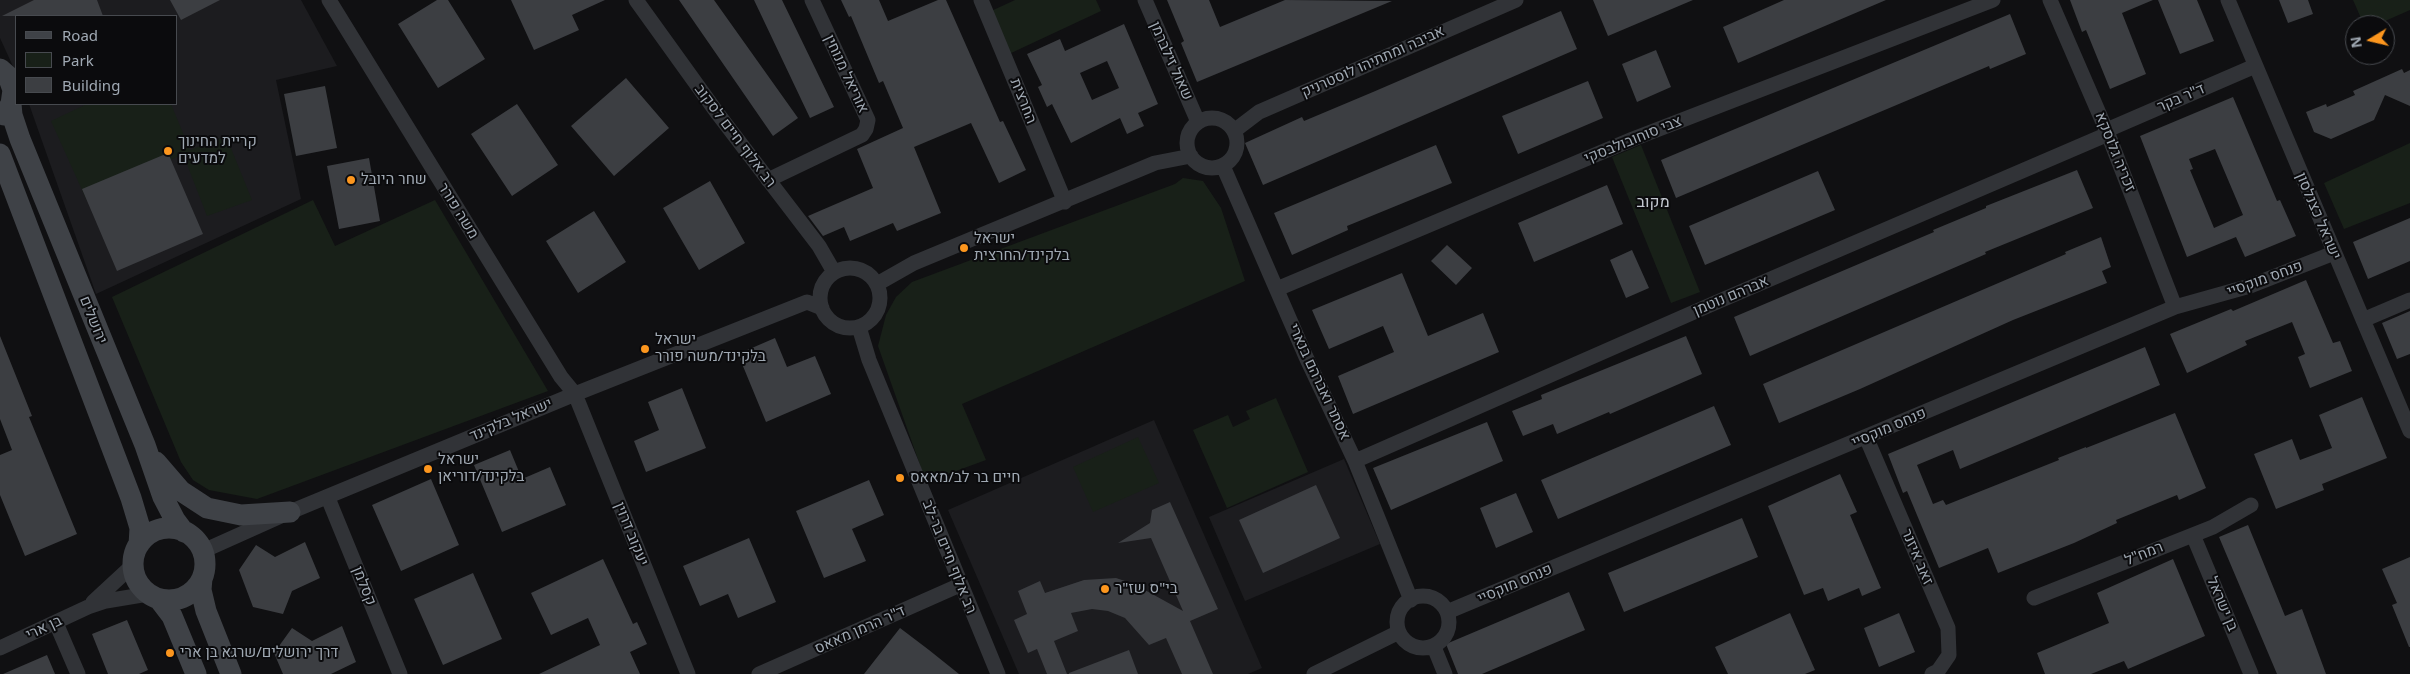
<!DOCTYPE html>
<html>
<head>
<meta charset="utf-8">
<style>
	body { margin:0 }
	#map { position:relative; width:2410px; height:674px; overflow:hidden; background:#101012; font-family:"Noto Sans",sans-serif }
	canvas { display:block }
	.legend { position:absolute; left:15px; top:15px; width:162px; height:90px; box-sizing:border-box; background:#0b0b0d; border:1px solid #474a4f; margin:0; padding:6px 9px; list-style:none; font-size:15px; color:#a0a9b3 }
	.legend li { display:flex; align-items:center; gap:10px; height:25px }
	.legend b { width:25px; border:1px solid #474a4f }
	.north { position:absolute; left:2345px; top:15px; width:50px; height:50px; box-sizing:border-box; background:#0b0b0d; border:1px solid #474a4f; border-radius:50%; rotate:261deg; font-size:14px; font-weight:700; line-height:20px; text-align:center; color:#a0a9b3 }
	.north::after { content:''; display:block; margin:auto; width:18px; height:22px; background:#fc961e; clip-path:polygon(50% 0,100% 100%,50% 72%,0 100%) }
</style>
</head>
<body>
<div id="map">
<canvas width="2410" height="674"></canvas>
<ul class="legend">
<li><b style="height:6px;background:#3f4247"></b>Road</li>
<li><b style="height:14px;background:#182018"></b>Park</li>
<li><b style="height:14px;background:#3c3e42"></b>Building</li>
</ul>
<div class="north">N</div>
</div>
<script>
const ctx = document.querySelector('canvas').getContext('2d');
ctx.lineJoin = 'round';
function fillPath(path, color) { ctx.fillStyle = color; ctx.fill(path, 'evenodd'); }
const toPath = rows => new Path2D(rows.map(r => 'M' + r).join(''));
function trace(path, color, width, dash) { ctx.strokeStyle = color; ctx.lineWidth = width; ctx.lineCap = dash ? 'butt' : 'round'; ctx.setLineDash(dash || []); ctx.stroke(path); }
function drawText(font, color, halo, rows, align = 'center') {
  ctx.font = font + ' "Noto Sans",Heebo,sans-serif'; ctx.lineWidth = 4; ctx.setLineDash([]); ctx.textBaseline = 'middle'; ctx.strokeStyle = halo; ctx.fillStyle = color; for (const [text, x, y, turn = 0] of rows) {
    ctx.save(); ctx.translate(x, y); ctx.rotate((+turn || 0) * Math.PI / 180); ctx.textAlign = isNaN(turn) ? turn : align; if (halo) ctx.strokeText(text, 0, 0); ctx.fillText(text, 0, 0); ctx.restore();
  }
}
fillPath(toPath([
	[0,0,301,0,337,66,276,80,301,199,96,294,29,104,176,104,176,16,16,16,16,73,0,38],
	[1154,420,1262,668,1248,674,1019,674,948,510],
	[1344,459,1380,544,1245,601,1209,517]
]), '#1c1c1f');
fillPath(toPath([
	[1015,0,1096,0,1101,11,1009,54,989,12],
	[2353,0,2410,0,2410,10,2376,25,2364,25],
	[87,104,171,104,190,150,226,136,252,200,207,216,183,154,87,201,51,121],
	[2410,143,2410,203,2344,229,2324,183],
	[1641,145,1700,292,1671,303,1612,157],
	[1183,178,1203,181,1221,208,1245,281,962,404,986,460,926,482,878,346,886,315,896,297,912,282,1175,184],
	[313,200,335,246,435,200,548,391,257,499,209,490,193,480,181,462,112,297],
	[1276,398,1308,472,1227,508,1193,430,1228,415,1233,427,1250,419,1246,411],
	[1138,437,1159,483,1093,512,1073,467]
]), '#182018');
fillPath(toPath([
	[34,0,97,0,103,16,2,16],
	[170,0,220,0,181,20],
	[437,0,448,0,485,59,438,88,398,24],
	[511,0,605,0,572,15,579,30,534,50],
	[679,0,714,0,798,118,773,136],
	[754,0,782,0,834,107,810,118],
	[841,0,879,0,888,21,938,0,946,0,1000,122,1003,121,1026,170,999,183,971,123,914,147,941,213,897,231,893,223,850,241,844,227,823,236,808,216,873,188,857,149,903,128,883,81,879,83,851,16,849,17],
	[1167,0,1209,0,1220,27,1285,0,1392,1,1197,82,1181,43,1184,41],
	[1593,0,1693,0,1608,36],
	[1784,0,1886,0,1738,63,1723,27],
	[2070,0,2153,0,2122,13,2146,74,2110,89,2086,30,2082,32],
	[2158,0,2197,0,2214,41,2180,54],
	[2279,0,2308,0,2313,14,2288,23],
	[1561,11,1577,49,1263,185,1245,143,1302,117,1304,121,1373,92],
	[2010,14,2026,54,1990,69,1989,66,1676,198,1661,160],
	[1124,24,1158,104,1138,113,1144,126,1127,134,1120,118,1071,143,1052,104,1047,107,1038,87,1042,85,1027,54,1060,39,1065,51],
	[1107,61,1119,88,1092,100,1080,73],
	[1656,50,1671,87,1637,102,1622,64],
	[2402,69,2404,73,2410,70,2410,106,2385,95,2374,120,2331,139,2314,132,2306,112,2326,104,2327,107,2355,95,2353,91],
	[626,78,669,128,614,176,571,126],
	[1588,81,1603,118,1518,154,1502,116],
	[325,86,337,148,296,156,284,94],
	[2233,97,2277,201,2280,200,2296,236,2245,257,2236,237,2187,257,2140,136],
	[2215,149,2243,215,2214,228,2190,170,2193,169,2189,159],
	[517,104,558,165,512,196,471,134],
	[1436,145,1452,183,1347,226,1348,230,1292,255,1274,213],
	[168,153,203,234,117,271,82,189],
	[369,158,380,221,339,229,327,166],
	[2077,170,2093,208,1985,252,1986,254,1750,356,1734,317,1934,232,1933,230,1986,208,1986,206],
	[1818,171,1835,210,1705,265,1689,226],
	[710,181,745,243,699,270,663,208],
	[1607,185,1623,224,1534,262,1518,223],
	[594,211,626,262,578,293,546,241],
	[2410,218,2410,261,2368,279,2353,242],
	[2101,237,2111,267,2102,271,2107,283,2013,320,1860,389,1779,423,1763,384,2066,254,2065,252],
	[1447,245,1472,268,1456,285,1431,261],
	[1632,250,1649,288,1626,298,1610,260],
	[1402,273,1428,336,1483,313,1499,352,1353,414,1338,376,1394,352,1383,326,1329,349,1312,310],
	[2306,280,2333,343,2340,341,2352,371,2310,388,2298,357,2305,354,2292,322,2245,341,2247,345,2187,373,2170,334,2231,309,2233,311],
	[2410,311,2410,354,2397,359,2382,323],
	[0,336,32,416,29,417,77,534,25,556,0,495,0,455,12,450,0,419],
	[1686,336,1702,374,1610,414,1609,412,1557,434,1553,424,1523,436,1512,411,1542,399,1541,395],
	[775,338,787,367,815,356,831,394,766,422,738,354],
	[2145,347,2160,385,1960,469,1953,450,1917,465,1933,504,1943,500,1946,505,2059,460,2058,458,2086,447,2086,448,2175,413,2206,488,2179,500,2177,495,2143,509,2116,520,2117,523,2074,543,1998,573,1988,548,1939,568,1907,491,1903,493,1888,454],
	[682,388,706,448,646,472,634,441,659,430,648,402],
	[2362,397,2387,458,2322,484,2324,490,2276,509,2254,454,2292,439,2300,460,2332,448,2319,415],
	[1714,406,1731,445,1558,519,1541,480],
	[1487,422,1503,461,1391,510,1373,468],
	[510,450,522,479,550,467,566,505,502,532,474,465],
	[1840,474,1857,512,1850,515,1881,588,1862,596,1859,588,1828,601,1823,588,1804,595,1768,506],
	[431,479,459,545,401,571,372,505],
	[869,480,884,515,852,529,866,561,824,578,796,511],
	[1316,485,1340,538,1263,573,1239,520],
	[1516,493,1533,532,1496,548,1480,508],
	[1170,502,1218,609,1190,621,1213,674,1182,674,1166,638,1149,645,1125,618,1108,611,1092,609,1071,613,1078,631,1054,641,1067,674,1047,674,1037,649,1028,653,1014,620,1027,614,1018,591,1040,581,1045,593,1084,580,1116,578,1134,584,1183,611,1151,538,1118,543,1150,523,1152,510],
	[1742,518,1758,557,1624,612,1608,573],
	[2248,525,2285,616,2302,609,2326,674,2277,674,2219,537],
	[749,538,776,602,738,618,728,594,700,606,683,566],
	[305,542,320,578,292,591,283,614,253,607,239,570,256,545,275,557],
	[2410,557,2410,647,2409,647,2392,605,2397,603,2382,569],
	[603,559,633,624,637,622,647,644,630,652,640,674,539,674,600,645,588,618,551,635,531,593],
	[2173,559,2205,636,2128,669,2124,661,2091,674,2045,674,2037,653,2109,623,2097,593],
	[473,573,502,639,443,665,414,599],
	[1569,592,1585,630,1482,674,1458,674,1446,644],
	[1790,613,1815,670,1805,674,1728,674,1715,647],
	[1899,613,1915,652,1879,667,1864,628],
	[127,620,148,670,139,674,108,674,92,634],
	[342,626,356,662,331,674,283,674,274,653,292,628,312,641],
	[900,628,929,650,959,674,864,674],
	[1129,650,1138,674,1069,674,1069,673],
	[47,655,55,674,3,674]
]), '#3c3e42');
trace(toPath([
	[329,0,561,377,575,394,688,674],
	[636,0,718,114,819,246,834,272],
	[981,0,1065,202],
	[1145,0,1198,122],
	[2050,0,2108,134,2175,307],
	[2228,0,2410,431],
	'1187 143a25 25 0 1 1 50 0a25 25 0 1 1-50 0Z',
	[2107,130,2255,66],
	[1234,131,1259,112,1516,0],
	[1223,166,1306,357,1355,461,1411,600],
	[768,180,862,135,866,129,868,120,812,0],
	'820 298a30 30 0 1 1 60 0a30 30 0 1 1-60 0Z',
	[877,284,914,263,1155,163,1191,156],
	[1277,289,1633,139,1993,0],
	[2363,320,2410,300],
	[859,327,869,360,998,674],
	[1866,437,1948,628,1949,655,1938,671,1932,674],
	[1355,461,1717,302,2108,134],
	[328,498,400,674],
	[2193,535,2251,674],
	[203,551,290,512,575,394,807,302,822,308],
	'1397 622a26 26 0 1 1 52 0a26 26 0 1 1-52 0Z',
	[2034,598,2213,527,2251,505],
	[93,602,133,565],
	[1447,612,2175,307,2250,286,2334,253],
	[56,623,78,674],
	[1434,647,1445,674],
	[0,648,88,607,106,601,148,594],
	[759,674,960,585],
	[1314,674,1399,632]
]), '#313337', 15);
trace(toPath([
	[0,69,8,76,13,90,11,104,4,115],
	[11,104,12,115,20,139,145,445,163,497,175,520,184,532],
	[0,154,131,498,140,528,139,545],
	[156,462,181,491,207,508,241,515,290,512],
	'133 564a36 36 0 1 1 72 0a36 36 0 1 1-72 0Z',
	[202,578,201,590,206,611,231,674],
	[159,599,172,616,196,674]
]), '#3f4247', 21);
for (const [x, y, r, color] of [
	[168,151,5,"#fc961e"],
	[351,180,5,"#fc961e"],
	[964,248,5,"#fc961e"],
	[645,349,5,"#fc961e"],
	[428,469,5,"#fc961e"],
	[900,478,5,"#fc961e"],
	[1105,589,5,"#fc961e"],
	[170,653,5,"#fc961e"]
]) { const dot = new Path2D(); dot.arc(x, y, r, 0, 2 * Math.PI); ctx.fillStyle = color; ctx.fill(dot); trace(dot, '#0b0b0d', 2); }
drawText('15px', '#a0a9b3', '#0b0b0d', [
	["שאול זילברמן",1171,61,66],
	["אביבה ומתתיהו לוסטרניק",1373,62,-24],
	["אוריאל מנוחין",846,74,65],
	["ד\"ר בקר",2181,98,-23],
	["החרצית",1023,101,68],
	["רב אלוף חיים לסקוב",735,136,53],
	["צבי סוחובולבסקי",1633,140,-22],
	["זכריה גלוסקא",2115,152,68],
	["משה פורר",458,211,58],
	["ישראל כצנלסון",2318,216,67],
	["פנחס מוקסיי",2265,279,-20],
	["אברהם נוטמן",1731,296,-23],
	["ירושלים",93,320,68],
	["אסתר ואברהם בנארי",1319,382,65],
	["ישראל בלקינד",511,420,-23],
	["פנחס מוקסיי",1889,428,-23],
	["יעקוב דרוין",631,534,68],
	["רמח\"ל",2144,554,-22],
	["רב אלוף חיים בר-לב",949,557,68],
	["זאב איזנר",1917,557,67],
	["פנחס מוקסיי",1515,584,-23],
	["קסלמן",364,586,68],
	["בן ישראל",2222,604,67],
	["בן ארי",44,628,-25],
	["ד\"ר הרמן מאאס",860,630,-24]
]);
drawText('15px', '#a0a9b3', '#0b0b0d', [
	["קריית החינוך",178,142],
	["למדעים",178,159],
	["שחר היובל",361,180],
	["ישראל",974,239],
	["בלקינד/החרצית",974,256],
	["ישראל",655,340],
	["בלקינד/משה פורר",655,357],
	["ישראל",438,460],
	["בלקינד/דוריאן",438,477],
	["חיים בר לב/מאאס",910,478],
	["בי\"ס שז\"ר",1115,589],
	["דרך ירושלים/שרגא בן ארי",180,653]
], 'left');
drawText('16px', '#c2c7cf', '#0b0b0d', [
	["מקוב",1653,202]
]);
</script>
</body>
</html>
